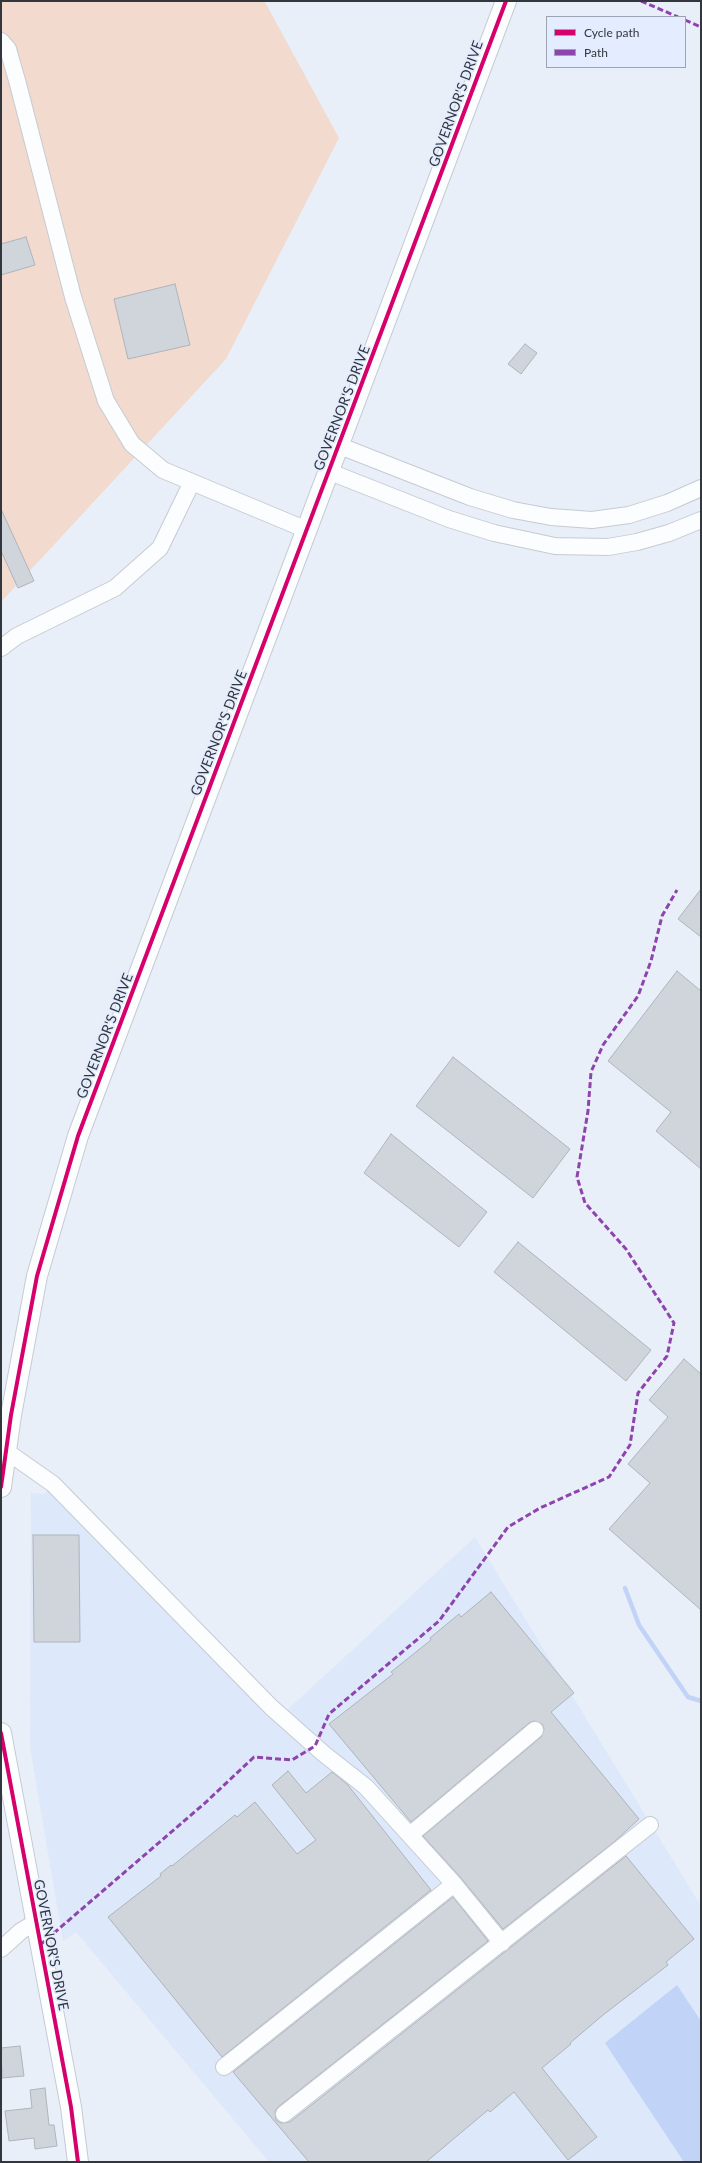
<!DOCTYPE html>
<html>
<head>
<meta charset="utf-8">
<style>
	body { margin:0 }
	#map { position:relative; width:702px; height:2163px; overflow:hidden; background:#e9eff9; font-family:Lato,sans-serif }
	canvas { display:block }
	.frame { position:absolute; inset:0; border:2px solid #32363d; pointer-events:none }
	.legend { position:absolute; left:546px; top:16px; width:140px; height:52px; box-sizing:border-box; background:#e3edff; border:1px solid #9ca4b1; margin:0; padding:5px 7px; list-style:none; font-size:12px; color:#32363d }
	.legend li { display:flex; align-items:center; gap:8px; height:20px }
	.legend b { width:20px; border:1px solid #9ca4b1 }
</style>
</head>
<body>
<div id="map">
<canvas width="702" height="2163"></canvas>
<div class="frame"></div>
<ul class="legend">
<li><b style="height:5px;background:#d6006c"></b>Cycle path</li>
<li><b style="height:5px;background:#8e44ad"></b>Path</li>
</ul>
</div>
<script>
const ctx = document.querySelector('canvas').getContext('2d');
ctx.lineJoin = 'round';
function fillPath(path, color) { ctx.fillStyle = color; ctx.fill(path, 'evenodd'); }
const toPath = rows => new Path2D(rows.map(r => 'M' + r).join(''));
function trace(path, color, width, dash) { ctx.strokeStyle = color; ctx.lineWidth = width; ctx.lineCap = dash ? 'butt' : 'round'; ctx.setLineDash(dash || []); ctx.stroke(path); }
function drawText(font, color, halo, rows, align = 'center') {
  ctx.font = font + ' Lato,sans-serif'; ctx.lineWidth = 3.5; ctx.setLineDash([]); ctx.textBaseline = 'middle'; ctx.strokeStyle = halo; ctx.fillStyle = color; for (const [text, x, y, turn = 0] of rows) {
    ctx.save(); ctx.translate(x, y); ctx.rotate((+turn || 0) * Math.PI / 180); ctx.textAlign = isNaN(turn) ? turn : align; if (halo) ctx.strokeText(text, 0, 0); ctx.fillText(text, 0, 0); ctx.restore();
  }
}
fillPath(toPath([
	[60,1478,286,1711,475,1537,701,1906,701,2162,269,2162,76,1932,63,1941,30,1747,31,1493,44,1494]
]), '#dde8fa');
fillPath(toPath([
	[1,1,262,1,265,2,339,138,226,359,1,602]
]), '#f2dace');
fillPath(toPath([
	[677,1985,701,2021,701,2162,684,2162,605,2043]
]), '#c1d4f8');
trace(toPath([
	[625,1588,639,1625,688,1697,701,1701]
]), '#c1d4f8', 4.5);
const building = toPath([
	[26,237,35,265,1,275,1,244,26,237],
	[175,284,190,345,128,359,114,299,175,284],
	[525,344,537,353,521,374,508,364,525,344],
	[1,509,34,581,18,588,1,551,1,509],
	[701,889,701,937,678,919,701,889],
	[677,971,701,991,701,1169,656,1131,671,1112,608,1061,677,971],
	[453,1057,570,1149,533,1198,416,1106,453,1057],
	[391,1134,487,1212,459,1247,364,1173,391,1134],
	[518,1242,651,1350,626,1381,494,1272,518,1242],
	[684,1359,701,1374,701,1610,609,1529,650,1483,628,1464,668,1417,649,1400,684,1359],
	[33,1535,79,1535,80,1642,34,1642,33,1535],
	[491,1592,574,1693,551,1712,639,1819,614,1842,503,1929,461,1878,423,1836,541,1737,544,1729,542,1724,534,1721,529,1723,411,1822,329,1724,393,1674,391,1672,431,1640,430,1638,459,1614,461,1617,491,1592],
	[288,1771,306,1793,332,1772,347,1784,431,1890,222,2057,108,1917,161,1876,160,1874,171,1865,172,1866,235,1815,237,1817,255,1802,297,1854,316,1840,272,1785,288,1771],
	[626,1856,694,1939,666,1962,668,1965,603,2015,570,2043,571,2044,542,2068,597,2137,568,2160,514,2092,490,2112,488,2110,426,2162,309,2162,233,2072,453,1897,488,1941,278,2107,275,2111,276,2120,281,2123,290,2122,626,1856],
	[20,2046,24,2076,2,2078,1,2048,20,2046],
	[45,2088,49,2125,54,2125,57,2146,35,2149,34,2138,9,2141,5,2111,32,2108,30,2090,45,2088]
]);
fillPath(building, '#d0d5dc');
trace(building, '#afb4bb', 1);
const minor = toPath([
	[1,41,8,49,18,84,73,297,106,401,132,444,163,470,307,530],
	[340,446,470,497,513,510,551,517,592,520,629,515,667,503,701,488],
	[330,472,449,519,494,533,555,546,608,547,637,542,669,533,701,520],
	[1,648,17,636,115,588,160,548,192,482],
	[6,1451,53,1484,271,1707,324,1754,366,1787,454,1884,502,1943],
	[410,1835,535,1730],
	[1,1949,21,1931,36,1922],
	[224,2067,454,1884],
	[284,2114,650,1825]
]);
const major = toPath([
	[1,1487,11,1415,37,1276,78,1136,506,1],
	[1,1733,71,2107,78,2162]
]);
trace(minor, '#c6cbd2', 18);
trace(major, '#c6cbd2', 22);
trace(minor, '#fcfdfe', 16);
trace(major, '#fcfdfe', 20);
trace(toPath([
	[641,1,678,17],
	[685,20,701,27],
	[40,1945,205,1803,254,1757,292,1760,315,1746,329,1714,439,1621,508,1527,540,1508,609,1477,630,1445,638,1393,667,1356,674,1323,626,1249,585,1203,577,1177,588,1111,591,1072,603,1045,638,996,651,961,662,916,677,890]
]), '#8e44ad', 3, [6, 3]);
trace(toPath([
	[1,1487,11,1415,37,1276,78,1136,506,1],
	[1,1733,71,2107,78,2162]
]), '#d6006c', 4);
drawText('14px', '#32363d', '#e3edff', [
	["GOVERNOR'S DRIVE",456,104,-70],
	["GOVERNOR'S DRIVE",342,408,-69],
	["GOVERNOR'S DRIVE",219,733,-69],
	["GOVERNOR'S DRIVE",105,1036,-69],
	["GOVERNOR'S DRIVE",51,1945,79]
]);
</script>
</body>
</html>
